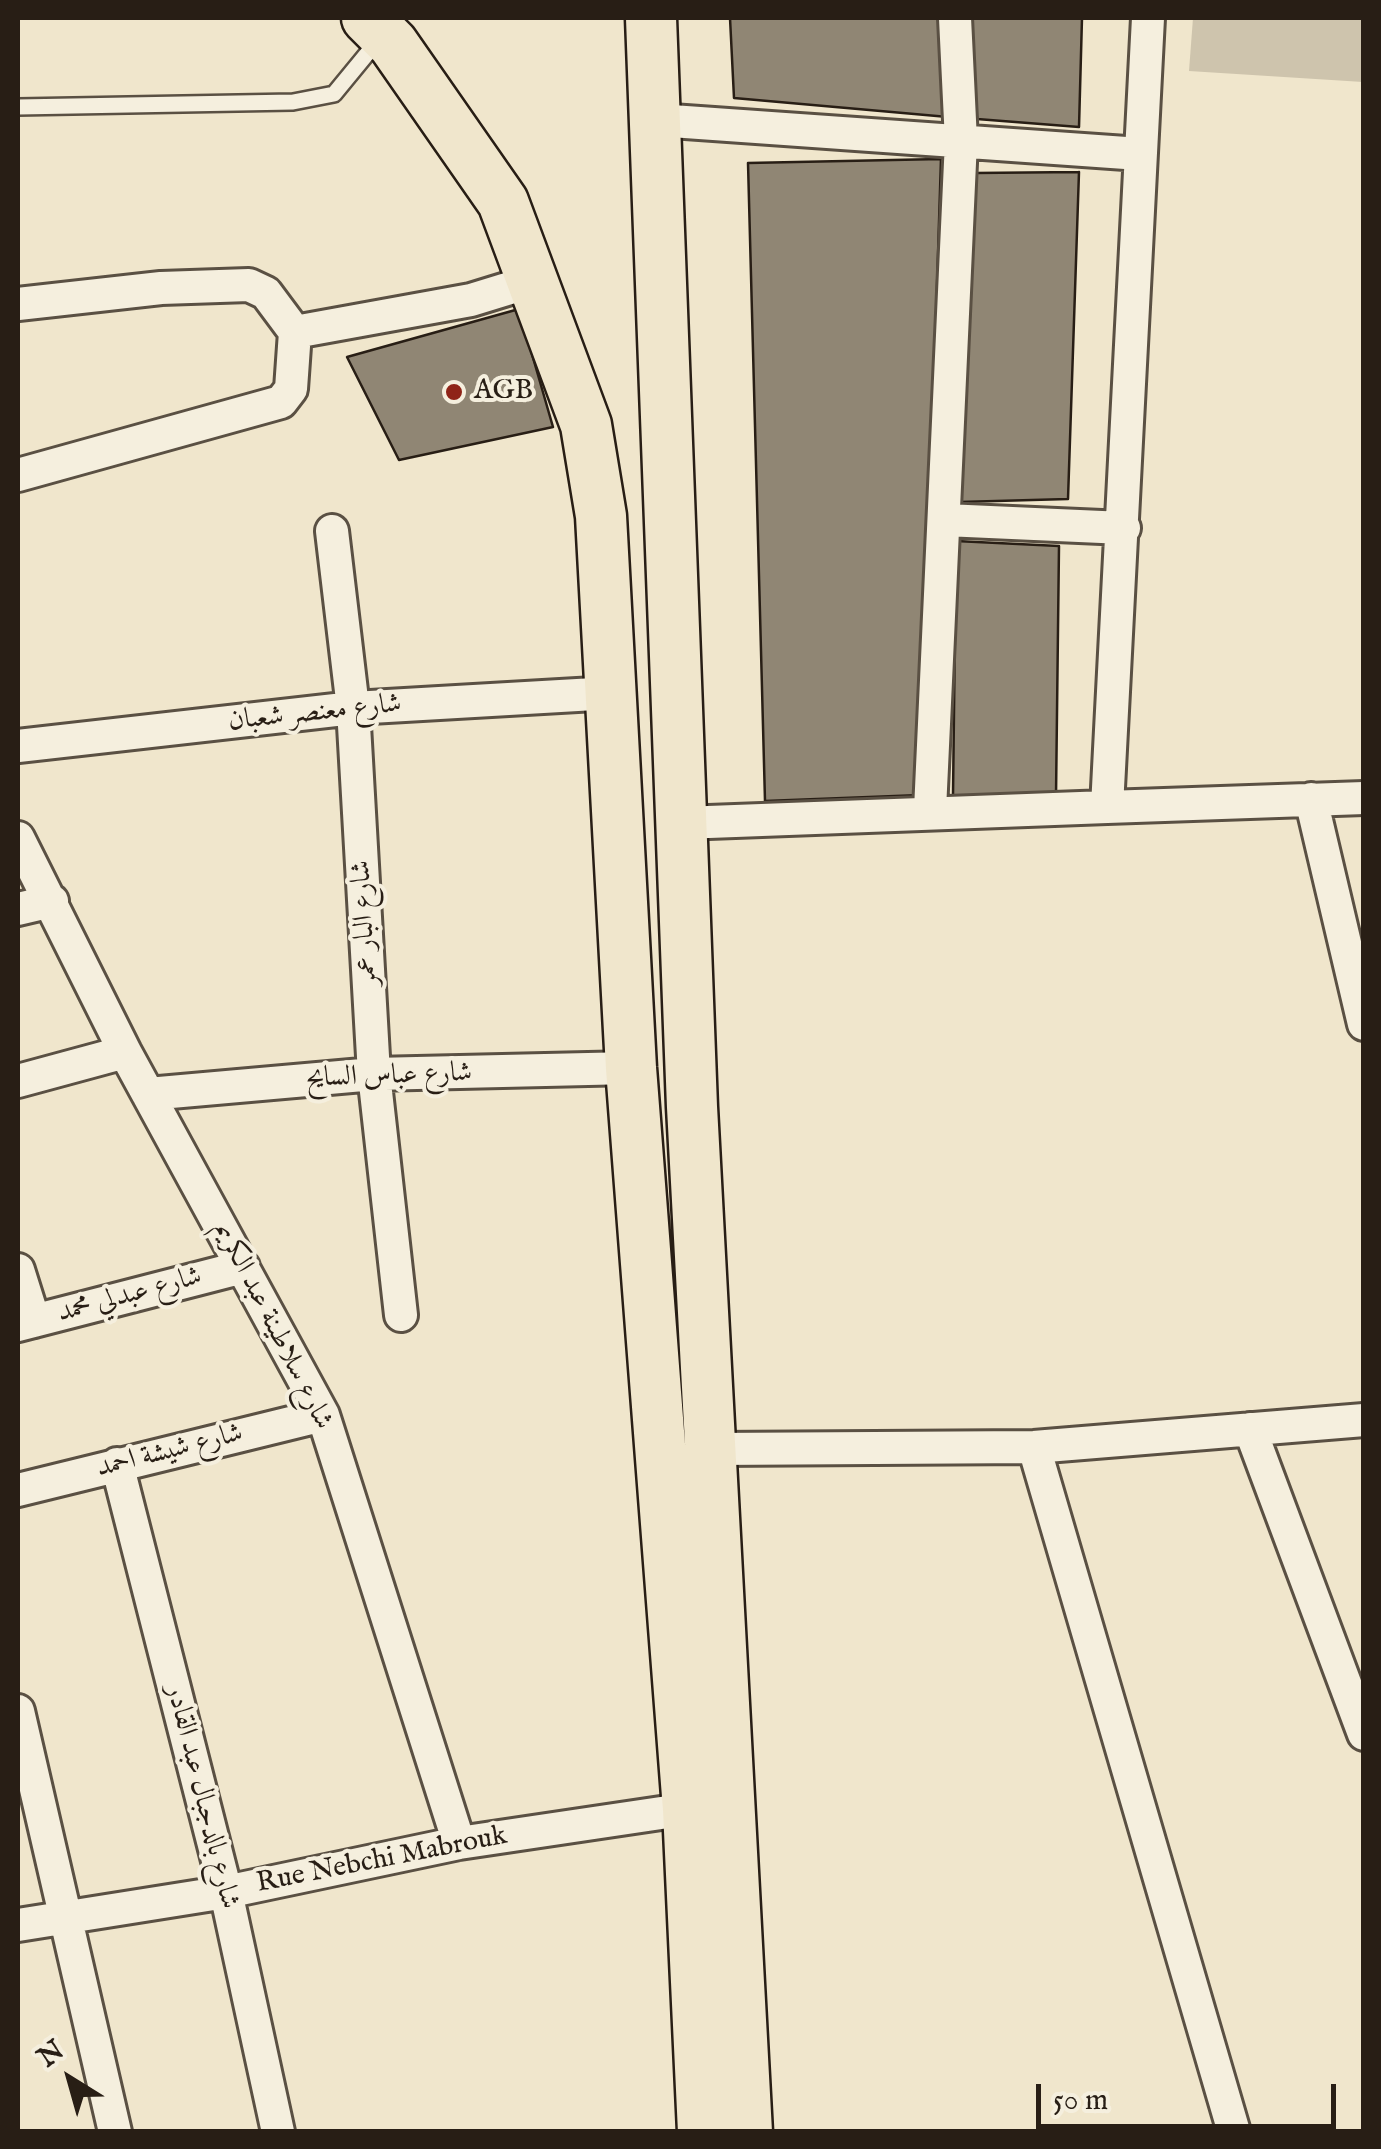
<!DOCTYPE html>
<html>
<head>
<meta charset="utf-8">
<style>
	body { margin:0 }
	#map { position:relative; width:1381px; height:2149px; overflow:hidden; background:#f0e6cc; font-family:"IM FELL English",serif }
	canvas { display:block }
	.frame { position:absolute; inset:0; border:20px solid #281e15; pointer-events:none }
	.north { position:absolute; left:20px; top:2029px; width:100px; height:100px; -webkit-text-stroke:8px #f5efde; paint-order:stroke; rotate:323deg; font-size:28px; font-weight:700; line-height:40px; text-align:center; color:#281e15 }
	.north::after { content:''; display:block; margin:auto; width:35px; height:45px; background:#281e15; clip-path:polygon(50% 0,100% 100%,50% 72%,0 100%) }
	.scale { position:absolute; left:1036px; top:2084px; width:300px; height:45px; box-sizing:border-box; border:5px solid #281e15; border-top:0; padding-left:12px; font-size:30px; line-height:35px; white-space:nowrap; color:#281e15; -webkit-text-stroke:8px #f5efde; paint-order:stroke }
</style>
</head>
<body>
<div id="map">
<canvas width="1381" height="2149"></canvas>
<div class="frame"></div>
<div class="north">N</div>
<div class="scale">50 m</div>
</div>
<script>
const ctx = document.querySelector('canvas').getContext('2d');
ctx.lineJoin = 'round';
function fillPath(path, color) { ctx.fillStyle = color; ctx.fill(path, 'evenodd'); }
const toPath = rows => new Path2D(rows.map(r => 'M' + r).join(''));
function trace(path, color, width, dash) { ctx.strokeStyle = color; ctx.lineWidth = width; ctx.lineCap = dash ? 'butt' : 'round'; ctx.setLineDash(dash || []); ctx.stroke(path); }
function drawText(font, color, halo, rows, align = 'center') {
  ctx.font = font + ' "IM FELL English",Amiri,serif'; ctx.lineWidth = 8; ctx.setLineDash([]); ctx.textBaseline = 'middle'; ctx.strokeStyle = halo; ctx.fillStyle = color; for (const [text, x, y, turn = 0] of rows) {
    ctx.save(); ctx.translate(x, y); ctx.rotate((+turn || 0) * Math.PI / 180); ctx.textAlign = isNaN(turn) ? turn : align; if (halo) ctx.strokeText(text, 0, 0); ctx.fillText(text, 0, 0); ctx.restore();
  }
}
fillPath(toPath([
	[1193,18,1363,18,1363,82,1189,71]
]), '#cec4ad');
const building = toPath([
	[730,18,942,18,948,117,734,98,730,18],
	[971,18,1082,18,1079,127,977,119,971,18],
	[941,159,921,795,765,801,748,163,941,159],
	[1079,172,1068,499,960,502,975,173,1079,172],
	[519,309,553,427,399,460,347,357,519,309],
	[956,541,1059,546,1056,796,953,796,956,541]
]);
fillPath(building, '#908674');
trace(building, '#281e15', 2.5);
const service = toPath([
	[18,107,293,102,334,94,380,38]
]);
const minor = toPath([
	[1148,18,1107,807,1364,798],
	[657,120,1140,154],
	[18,304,161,288,249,285,266,293,295,332,471,300,536,280],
	[18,475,281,402,291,389,295,332],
	[945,520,1124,528],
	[332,531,353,708,374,1074,401,1315],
	[18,746,353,708,612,693],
	[1311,799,1364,1024],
	[930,810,961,141,955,18],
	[682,823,1107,807],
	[18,838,125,1052,323,1415,459,1843],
	[18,909,52,901],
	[18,1081,125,1052],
	[148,1094,374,1074,631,1068],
	[18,1270,34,1321],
	[18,1325,243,1267],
	[1250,1429,1364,1734],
	[1034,1447,1234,2132],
	[714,1449,1034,1447,1364,1420],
	[117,1464,226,1892,278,2132],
	[18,1490,323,1415],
	[18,1711,115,2132],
	[18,1925,226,1892,459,1843,688,1809]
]);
const primary = toPath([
	[367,18,393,44,503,202,586,425,601,516,631,1068,688,1809,703,2132],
	[651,18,692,1107,747,2132]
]);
trace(service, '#5a5043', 20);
trace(minor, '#5a5043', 38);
trace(primary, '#281e15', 55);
trace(service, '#f5efde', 15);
trace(minor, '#f5efde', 32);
trace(primary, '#f0e6cc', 50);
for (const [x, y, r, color] of [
	[454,392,10,"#8f2418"]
]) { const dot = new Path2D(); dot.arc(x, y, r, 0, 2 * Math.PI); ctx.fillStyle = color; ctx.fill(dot); trace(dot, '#f5efde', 4); }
drawText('28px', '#281e15', '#f5efde', [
	["AGB",474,392]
], 'left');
drawText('28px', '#281e15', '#f5efde', [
	["شارع معنصر شعبان",315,714,-6],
	["شارع البار عمر",366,923,-93],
	["شارع عباس السايح",389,1077,-2],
	["شارع عبدلي محمد",130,1296,-15],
	["شارع سلاطينة عبد الكريم",272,1326,63],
	["شارع شيشة احمد",170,1452,-14],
	["شارع بالدجبال عبد القادر",201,1797,76],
	["Rue Nebchi Mabrouk",382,1861,-11]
]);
</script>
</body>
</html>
